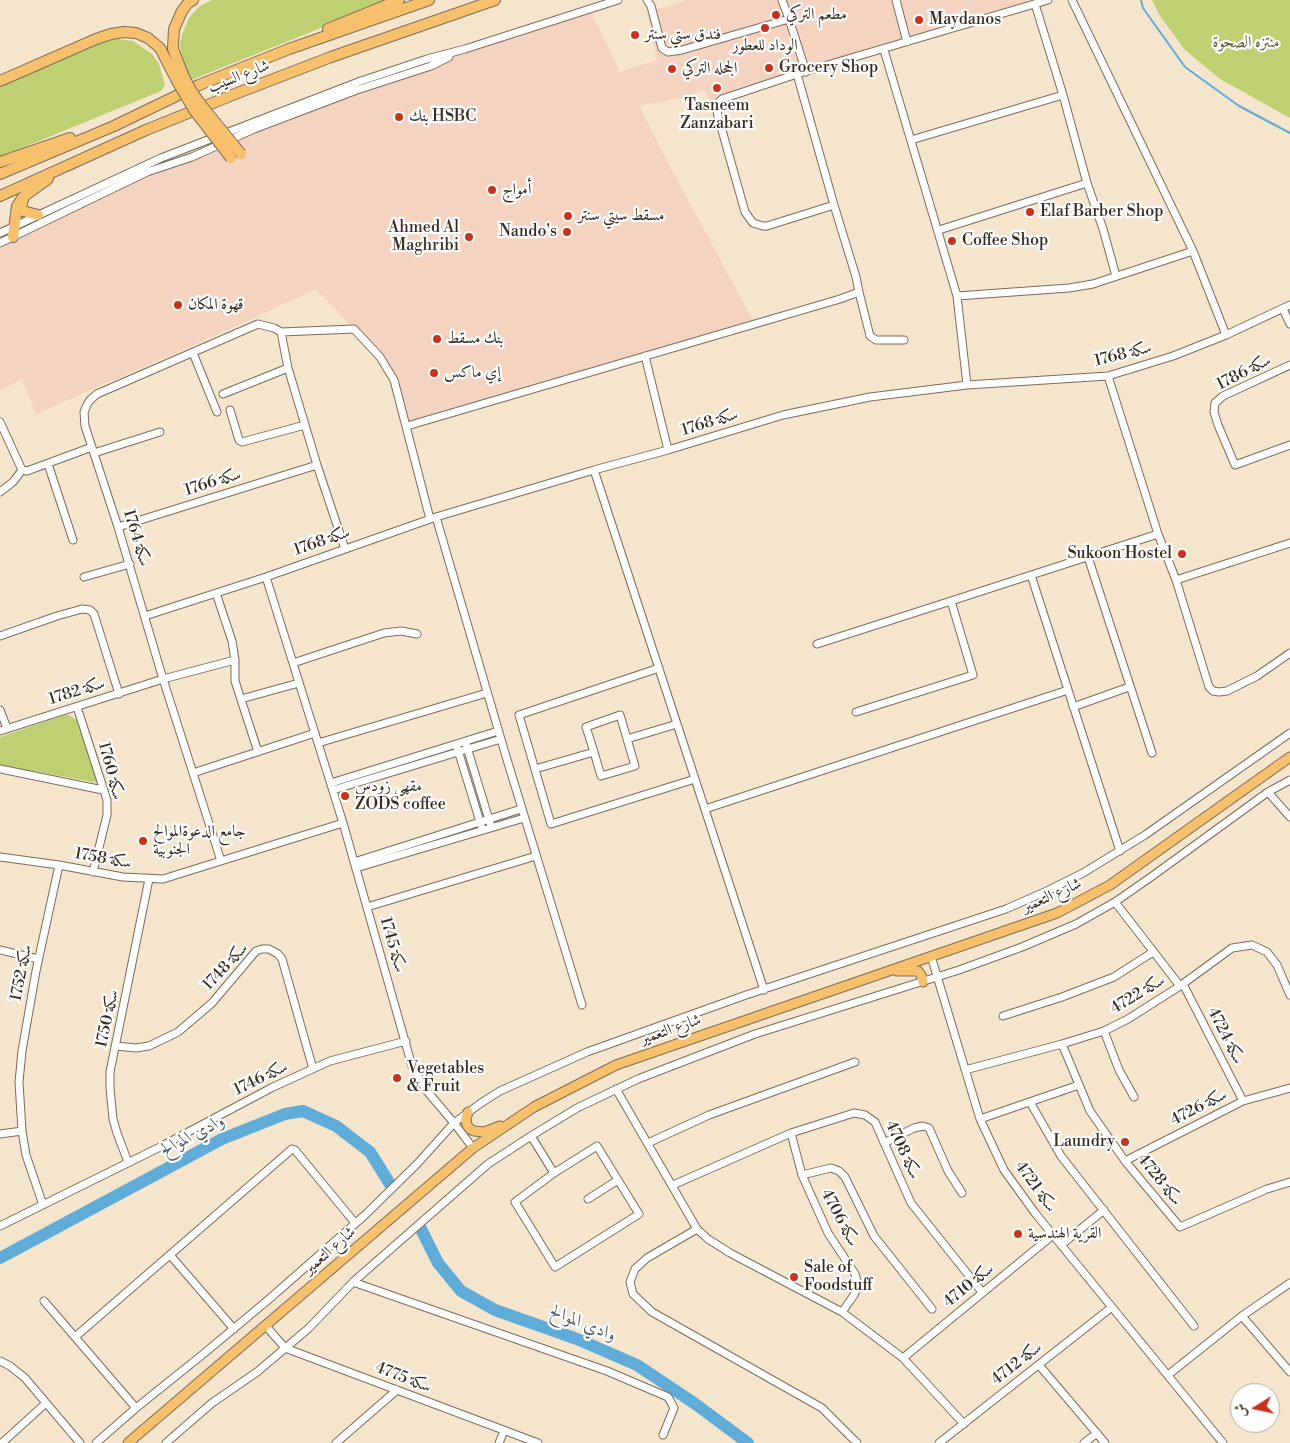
<!DOCTYPE html>
<html>
<head>
<meta charset="utf-8">
<style>
	body { margin:0 }
	#map { position:relative; width:1290px; height:1443px; overflow:hidden; background:#f5e5cd; font-family:"Libre Bodoni",Amiri,serif }
	canvas { display:block }
	.north { position:absolute; left:1230px; top:1383px; width:50px; height:50px; box-sizing:border-box; background:#fff; border:1px solid #b1aaa5; border-radius:50%; rotate:260deg; font-size:14px; font-weight:700; line-height:20px; text-align:center; color:#3b2a1e }
	.north::after { content:''; display:block; margin:auto; width:18px; height:22px; background:#c8321e; clip-path:polygon(50% 0,100% 100%,50% 72%,0 100%) }
</style>
</head>
<body>
<div id="map">
<canvas width="1290" height="1443"></canvas>
<div class="north">ش</div>
</div>
<script>
const ctx = document.querySelector('canvas').getContext('2d');
ctx.lineJoin = 'round';
function fillPath(path, color) { ctx.fillStyle = color; ctx.fill(path, 'evenodd'); }
const toPath = rows => new Path2D(rows.map(r => 'M' + r).join(''));
function trace(path, color, width, dash) { ctx.strokeStyle = color; ctx.lineWidth = width; ctx.lineCap = dash ? 'butt' : 'round'; ctx.setLineDash(dash || []); ctx.stroke(path); }
function drawText(font, color, halo, rows, align = 'center') {
  ctx.font = font + ' "Libre Bodoni",Amiri,serif'; ctx.lineWidth = 4.5; ctx.setLineDash([]); ctx.textBaseline = 'middle'; ctx.strokeStyle = halo; ctx.fillStyle = color; for (const [text, x, y, turn = 0] of rows) {
    ctx.save(); ctx.translate(x, y); ctx.rotate((+turn || 0) * Math.PI / 180); ctx.textAlign = isNaN(turn) ? turn : align; if (halo) ctx.strokeText(text, 0, 0); ctx.fillText(text, 0, 0); ctx.restore();
  }
}
fillPath(toPath([
	[688,0,1048,0,797,74,711,103,705,90,679,98,639,106,675,176,755,324,407,426,394,380,380,357,316,289,214,336,36,414,22,379,0,390,0,233,161,158,361,81,590,9,620,72,657,60,647,12]
]), '#f4d3c0');
fillPath(toPath([
	[212,0,391,0,191,80,184,65,182,55,180,46,182,35,189,18,193,13,200,6],
	[1152,0,1290,0,1290,118,1220,79,1185,50,1160,16],
	[117,39,133,41,152,54,159,64,165,85,161,91,0,157,0,86,93,44],
	[65,715,69,715,78,721,99,783,0,765,0,737]
]), '#bfd073');
trace(toPath([
	[1141,0,1143,8,1185,67,1239,106,1290,133]
]), '#5facd8', 2);
trace(toPath([
	[421,1229,438,1263,461,1291,495,1310,577,1339,637,1365,694,1403,748,1443],
	[0,1258,222,1139,285,1114,303,1111,336,1126,370,1152,390,1184]
]), '#5facd8', 12);
const minor = toPath([
	[647,0,651,6,662,48,668,52,682,50,789,19,782,0],
	[896,0,907,42],
	[1072,0,1193,251,1226,335],
	[1035,4,1063,95,1087,183,1103,229,1116,276],
	[789,19,806,72],
	[884,50,957,296,967,385],
	[911,140,1063,95],
	[834,205,767,226,763,226,753,223,745,212,718,116,717,111,719,102,722,99,797,74,1048,0],
	[939,230,1087,183],
	[0,233,161,158,361,81,427,59,465,49,618,0],
	[0,243,147,172,192,157,254,129,357,90,431,66,449,57],
	[859,292,870,336,876,340,904,340],
	[957,296,1069,288,1093,284,1193,251],
	[1283,309,1290,324],
	[281,332,354,329,380,357,394,380,430,519],
	[193,353,217,412],
	[645,356,668,450],
	[1290,365,1223,396,1215,403,1214,412,1218,425,1235,465,1290,445],
	[1108,376,1158,534,1176,580,1209,687,1213,691,1219,692,1227,691,1257,676,1290,653],
	[223,394,288,368],
	[230,410,239,440,242,442,305,425],
	[0,422,22,470,27,471,92,447],
	[407,426,840,299,859,292,856,277,834,205,797,74],
	[94,453,160,432],
	[48,464,73,540],
	[594,470,764,990],
	[0,492,13,482,22,470],
	[436,517,505,753,582,1005],
	[118,527,317,465],
	[1088,557,1152,753],
	[1031,575,1120,851],
	[84,577,130,564],
	[266,577,343,823,412,1066,426,1090,454,1123,473,1148],
	[1176,580,1290,543],
	[216,593,232,641,235,660,235,681,258,752],
	[145,616,266,577,436,517,594,470,668,450,783,415,870,397,967,385,1108,376,1173,356,1226,335,1290,305],
	[0,636,57,616,82,609,90,610,94,614,119,694],
	[817,644,951,601],
	[293,663,384,633,401,631,417,634],
	[659,668,519,715,551,824,695,779],
	[241,699,299,683],
	[77,707,107,800,107,815,93,872],
	[1073,707,1129,687],
	[0,710,7,728],
	[856,712,973,675,951,601,1158,534],
	[0,731,163,679,235,660],
	[627,739,677,724],
	[318,743,487,693],
	[466,744,490,823],
	[457,747,481,825],
	[0,769,103,790],
	[535,769,594,752,586,727,620,715,635,766,601,776,594,752],
	[193,773,315,733],
	[331,783,498,731],
	[333,790,501,739],
	[1268,792,1290,817],
	[705,809,1068,690],
	[0,857,59,865,123,877,163,879,343,823],
	[221,861,163,679,118,527,85,426,84,412,87,405,90,400,97,394,258,324,274,328,281,332,288,368,317,465,345,549],
	[354,862,521,809],
	[356,868,524,818],
	[1115,902,1180,986],
	[367,907,536,856],
	[0,950,38,959],
	[931,956,980,1119,1004,1170,1035,1213,1223,1443],
	[1183,984,1243,1101],
	[1003,1016,1062,997,1114,977,1153,952],
	[1104,1031,1119,1070,1134,1097],
	[1062,1044,1090,1111,1125,1161,1180,1227,1267,1189,1290,1182],
	[116,1046,136,1048,149,1046,178,1032,212,1003,256,951,262,949,269,949,278,954,282,959,313,1069],
	[965,1070,1062,1044,1104,1031,1128,1019,1180,986,1232,948,1252,945,1267,952,1277,965,1290,995],
	[616,1089,697,1229,708,1239,730,1253,842,1312,903,1358,964,1424],
	[1030,1102,1061,1156,1194,1326],
	[980,1119,1079,1085],
	[791,1133,802,1175,828,1233,855,1274,858,1285,854,1295,842,1312],
	[0,1134,22,1131],
	[531,1136,554,1173,515,1202,555,1267,639,1214,618,1180,588,1199],
	[648,1143,709,1115,855,1062],
	[884,1143,914,1128,923,1126,929,1128,948,1171,962,1193],
	[1125,1161,1243,1101,1290,1088],
	[128,1162,117,1133,113,1119,110,1088,110,1072,149,879],
	[554,1173,597,1146,618,1180],
	[802,1175,831,1168,839,1171,845,1177,874,1236,932,1309],
	[673,1185,791,1133,854,1113,865,1115,875,1122,911,1203,982,1292],
	[43,1205,26,1155,22,1131,19,1082,22,1051,36,971,59,865],
	[0,1226,160,1147,273,1087,330,1061,406,1041],
	[697,1229,647,1258,635,1269,630,1282,633,1294,652,1312,822,1408,857,1443],
	[1061,1245,1104,1210],
	[170,1255,234,1329],
	[353,1282,607,1371,668,1397,674,1408,663,1435],
	[44,1301,136,1408],
	[1242,1316,1290,1372],
	[266,1326,285,1348,538,1443],
	[75,1337,292,1149,295,1150,355,1223],
	[903,1358,1053,1235],
	[0,1361,10,1366,25,1378,80,1443],
	[1039,1365,1105,1443],
	[1168,1375,1242,1316,1290,1283],
	[2,1443,46,1403],
	[96,1443,136,1408,207,1351,268,1300,365,1215,417,1164,454,1123,481,1103,500,1091,587,1052,746,995,1006,909,1049,890,1083,873,1145,835,1290,733],
	[166,1443,212,1403,257,1372,309,1328,353,1282,488,1164,531,1136,577,1108,638,1079,755,1034,959,970,1022,947,1076,924,1115,902,1151,877,1268,792,1290,780],
	[336,1443,397,1390],
	[499,1443,504,1431],
	[939,1443,1112,1307],
	[1084,1443,1097,1433]
]);
const major = toPath([
	[897,971,918,971,921,975,923,982],
	[468,1112,466,1119,467,1125,470,1129,474,1131,484,1132,500,1126],
	[128,1443,473,1148,534,1107,616,1065,1057,913,1110,885,1290,757]
]);
const highway = toPath([
	[178,20,182,11,188,3,193,0],
	[328,29,399,0],
	[0,81,96,39,111,34,124,32,136,33,148,38],
	[0,162,70,138],
	[0,174,114,126,199,85,289,49,429,0],
	[0,196,146,130,240,92,331,57,495,0],
	[23,200,21,207,23,211,38,215],
	[13,237,17,206,23,197,48,179]
]);
trace(minor, '#7c6b5b', 9);
trace(major, '#7c6b5b', 11);
trace(highway, '#7c6b5b', 12);
trace(minor, '#fff', 7);
trace(major, '#f7c06c', 9);
trace(highway, '#f7c06c', 10);
const highwayBridge = toPath([
	[178,20,174,29,173,49,184,77,192,92,202,106,241,154],
	[148,38,160,48,177,81,194,110,231,158]
]);
trace(highwayBridge, '#7c6b5b', 12, []);
trace(highwayBridge, '#f7c06c', 10);
for (const [x, y, r, color] of [
	[776,15,5,"#c8321e"],
	[919,20,5,"#c8321e"],
	[765,28,5,"#c8321e"],
	[635,35,5,"#c8321e"],
	[769,68,5,"#c8321e"],
	[672,69,5,"#c8321e"],
	[717,88,5,"#c8321e"],
	[399,117,5,"#c8321e"],
	[492,190,5,"#c8321e"],
	[1030,212,5,"#c8321e"],
	[568,216,5,"#c8321e"],
	[567,232,5,"#c8321e"],
	[469,237,5,"#c8321e"],
	[952,241,5,"#c8321e"],
	[178,305,5,"#c8321e"],
	[437,339,5,"#c8321e"],
	[434,373,5,"#c8321e"],
	[1182,554,5,"#c8321e"],
	[345,796,5,"#c8321e"],
	[143,841,5,"#c8321e"],
	[397,1078,5,"#c8321e"],
	[1125,1142,5,"#c8321e"],
	[1018,1234,5,"#c8321e"],
	[794,1277,5,"#c8321e"]
]) { const dot = new Path2D(); dot.arc(x, y, r, 0, 2 * Math.PI); ctx.fillStyle = color; ctx.fill(dot); trace(dot, '#fff', 2); }
drawText('16px', '#3b2a1e', '#fff', [
	["مطعم التركي",786,15],
	["Maydanos",929,20],
	["فندق ستي سنتر",645,35],
	["الوداد للعطور",765,46,"center"],
	["Grocery Shop",779,68],
	["الجحله التركي",682,69],
	["Tasneem",717,106,"center"],
	["Zanzabari",717,124,"center"],
	["بنك HSBC",409,117],
	["أمواج",502,190],
	["Elaf Barber Shop",1040,212],
	["مسقط سيتي سنتر",578,216],
	["Ahmed Al",459,228,"right"],
	["Maghribi",459,246,"right"],
	["Nando's",557,232,"right"],
	["Coffee Shop",962,241],
	["قهوة المكان",188,305],
	["بنك مسقط",447,339],
	["إي ماكس",444,373],
	["Sukoon Hostel",1172,554,"right"],
	["مقهى زودس",355,787],
	["ZODS coffee",355,805],
	["جامع الدعوةالموالح",153,832],
	["الجنوبية",153,850],
	["Vegetables",407,1069],
	["& Fruit",407,1087],
	["Laundry",1115,1142,"right"],
	["القرية الهندسية",1028,1234],
	["Sale of",804,1268],
	["Foodstuff",804,1286]
], 'left');
drawText('16px', '#635c38', '#fff', [
	["منتزه الصحوة",1246,43]
]);
drawText('16px', '#3b2a1e', '#fff', [
	["شارع السيب",239,77,-21],
	["سكة 1768",1123,355,-14],
	["سكة 1786",1244,373,-27],
	["سكة 1768",710,423,-17],
	["سكة 1766",213,483,-17],
	["سكة 1764",136,538,73],
	["سكة 1768",322,542,-19],
	["سكة 1782",77,692,-17],
	["سكة 1760",110,771,75],
	["سكة 1758",103,859,10],
	["شارع التعمير",1052,896,-24],
	["سكة 1745",392,945,74],
	["سكة 1748",226,967,-47],
	["سكة 1752",22,973,-79],
	["سكة 4722",1138,995,-31],
	["سكة 1750",108,1019,-78],
	["شارع التعمير",671,1030,-19],
	["سكة 4724",1225,1036,63],
	["سكة 1746",261,1079,-26],
	["سكة 4726",1199,1108,-27],
	["سكة 4708",902,1150,65],
	["سكة 4728",1159,1180,51],
	["سكة 4721",1035,1187,54],
	["سكة 4706",839,1218,62],
	["شارع التعمير",330,1251,-41],
	["سكة 4710",969,1286,-39],
	["سكة 4712",1017,1364,-38],
	["سكة 4775",403,1378,21]
]);
drawText('italic 18px', '#495e68', '#fff', [
	["وادي الموالح",193,1136,-27],
	["وادي الموالح",583,1324,22]
]);
</script>
</body>
</html>
